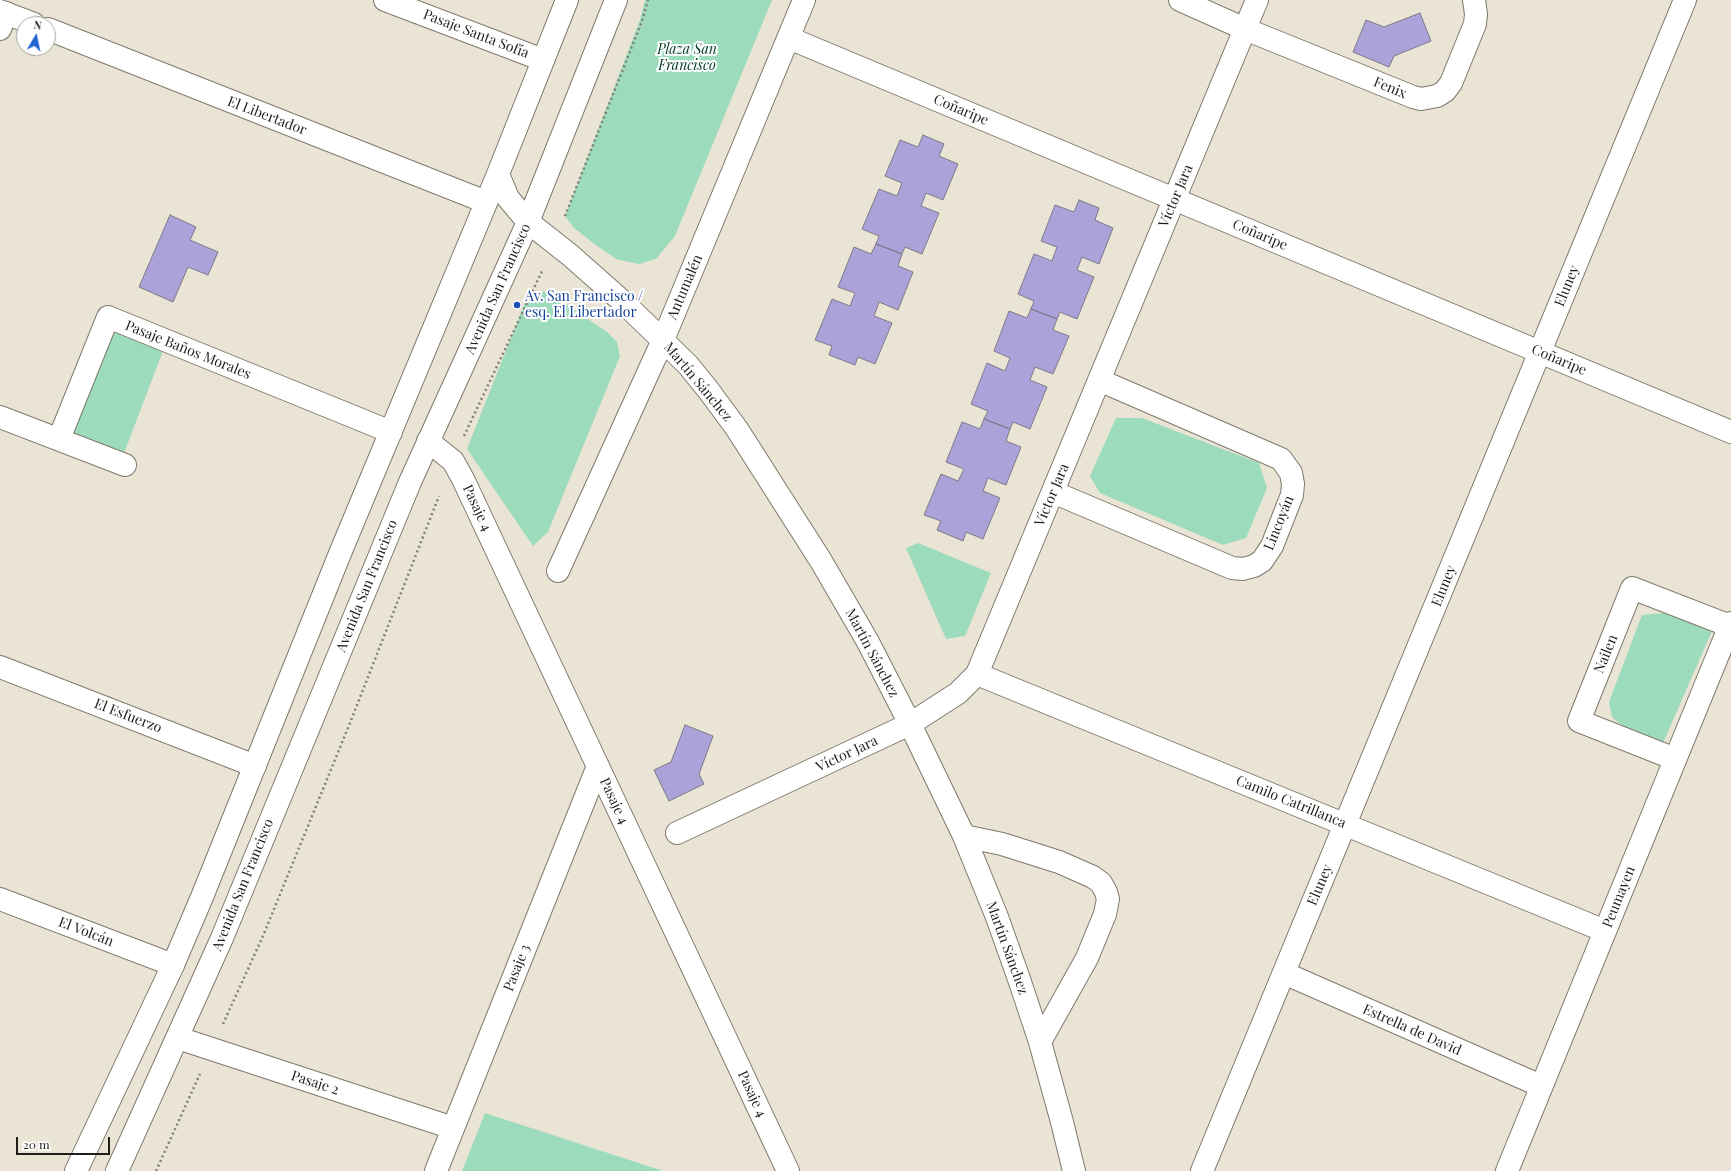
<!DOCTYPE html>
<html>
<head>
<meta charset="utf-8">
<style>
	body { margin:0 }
	#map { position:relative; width:1731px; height:1171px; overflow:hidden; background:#eae4d5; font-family:"Playfair Display",serif }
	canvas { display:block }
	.north { position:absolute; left:16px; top:16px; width:40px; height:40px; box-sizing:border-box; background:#fff; border:1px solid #a5a5a2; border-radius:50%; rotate:9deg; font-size:11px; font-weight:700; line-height:16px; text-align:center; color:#1f1d17 }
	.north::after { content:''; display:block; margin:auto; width:14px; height:18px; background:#2265d1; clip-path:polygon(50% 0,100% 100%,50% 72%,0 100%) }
	.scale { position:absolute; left:16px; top:1137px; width:94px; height:18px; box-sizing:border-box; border:2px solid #1f1d17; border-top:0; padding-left:5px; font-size:12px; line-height:14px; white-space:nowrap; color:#1f1d17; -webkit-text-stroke:3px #fff; paint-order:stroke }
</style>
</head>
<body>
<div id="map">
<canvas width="1731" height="1171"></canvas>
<div class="north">N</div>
<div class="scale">20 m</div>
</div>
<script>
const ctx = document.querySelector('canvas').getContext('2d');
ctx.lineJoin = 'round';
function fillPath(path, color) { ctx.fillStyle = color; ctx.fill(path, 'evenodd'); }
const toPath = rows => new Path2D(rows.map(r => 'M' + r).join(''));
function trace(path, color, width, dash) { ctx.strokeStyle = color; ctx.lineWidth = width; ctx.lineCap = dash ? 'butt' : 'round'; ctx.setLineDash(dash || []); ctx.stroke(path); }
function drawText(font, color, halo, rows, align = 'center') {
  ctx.font = font + ' "Playfair Display",serif'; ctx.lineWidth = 4; ctx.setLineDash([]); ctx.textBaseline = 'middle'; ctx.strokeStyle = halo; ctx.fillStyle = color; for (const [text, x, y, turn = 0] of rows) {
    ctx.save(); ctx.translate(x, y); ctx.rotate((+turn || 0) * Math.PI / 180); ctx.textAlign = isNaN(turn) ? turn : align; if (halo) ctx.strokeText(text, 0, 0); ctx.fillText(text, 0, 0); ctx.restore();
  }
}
fillPath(toPath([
	[645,0,772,0,675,236,656,259,639,264,616,259,593,243,574,228,565,216,640,20],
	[543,291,557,298,607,332,617,342,620,356,548,532,533,546,467,449,524,305,532,296],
	[112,328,164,348,123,456,71,434],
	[1116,418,1142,418,1259,463,1267,488,1246,538,1223,545,1100,493,1090,476],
	[918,543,991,573,965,636,946,639,906,548],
	[1664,613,1712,631,1663,743,1625,728,1612,717,1609,702,1642,615],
	[485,1113,663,1171,462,1171]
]), '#9cdbbc');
const building = toPath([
	[1420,13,1431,41,1394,56,1389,67,1353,52,1366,20,1384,27,1420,13],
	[923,135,944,144,939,156,958,164,943,200,926,193,921,206,939,213,922,254,905,247,902,254,876,244,879,236,862,229,879,189,897,196,902,183,885,176,900,140,918,147,923,135],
	[1079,200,1099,208,1095,220,1113,228,1099,264,1082,257,1077,270,1094,277,1077,319,1060,312,1057,319,1031,309,1034,301,1018,294,1034,254,1052,261,1057,247,1041,241,1055,205,1074,212,1079,200],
	[170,215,196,227,190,240,218,252,208,275,188,267,173,302,139,287,170,215],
	[876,244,902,254,898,266,913,272,898,310,879,302,874,316,892,323,875,364,858,357,855,365,829,355,832,346,815,340,832,299,850,306,855,293,838,287,854,247,871,254,876,244],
	[1031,309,1057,319,1053,330,1069,336,1053,374,1035,367,1030,380,1047,387,1030,429,1013,422,1010,429,984,419,988,411,971,404,987,363,1005,371,1010,358,994,351,1009,311,1027,318,1031,309],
	[984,419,1010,429,1006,441,1021,447,1006,485,988,478,983,491,1000,498,983,539,966,532,963,541,937,530,941,521,924,515,941,474,958,481,964,469,946,462,962,422,980,429,984,419],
	[685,725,713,736,699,774,704,784,669,801,654,770,671,762,685,725]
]);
fillPath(building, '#aca2da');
trace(building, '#7b7987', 1);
const minor = toPath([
	[385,0,543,60],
	[1180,0,1245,29,1413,97,1421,99,1437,96,1445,91,1451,83,1475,24,1476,14,1474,0],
	[0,29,6,13],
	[789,38,1731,432],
	[528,222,570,255,622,301,688,365,709,391,737,429,821,561,868,642,910,724,964,836,997,917,1019,979,1040,1042,1062,1122,1074,1171],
	[0,417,125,465],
	[59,439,108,317,391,432],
	[428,441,453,461,463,479,788,1171],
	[1053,492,1232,568,1243,569,1254,566,1262,561,1272,546,1292,495,1293,484,1291,473,1281,459,1099,380],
	[558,571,663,340,804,0],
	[0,667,255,766],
	[977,674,1605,931],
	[1675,759,1579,721,1632,588,1730,626],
	[677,833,910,724,958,693,977,674,1257,0],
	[964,836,1002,844,1059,862,1093,877,1101,883,1106,892,1108,899,1105,914,1087,958,1040,1042],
	[0,899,173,965],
	[1284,973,1541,1086],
	[178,1038,453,1128],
	[436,1171,598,766],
	[1202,1171,1685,0],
	[1507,1171,1731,623]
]);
const tertiary = toPath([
	[0,11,34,24],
	[48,29,486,202]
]);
const secondary = toPath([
	[498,174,508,198,528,222],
	[76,1171,173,965,202,897,341,551,498,174,567,0],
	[117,1171,222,938,410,482,528,222,616,0]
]);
trace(minor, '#7f796c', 24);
trace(tertiary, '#7f796c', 24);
trace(secondary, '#7f796c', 24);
trace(toPath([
	[565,216,642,21,648,0],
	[464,436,543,269],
	[223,1024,263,936,350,723,439,496],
	[156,1171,200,1074]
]), '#827e73', 2.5, [2, 3]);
trace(minor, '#fff', 22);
trace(tertiary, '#fff', 22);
trace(secondary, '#fff', 22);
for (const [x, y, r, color] of [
	[517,305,4,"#1a4fb4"]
]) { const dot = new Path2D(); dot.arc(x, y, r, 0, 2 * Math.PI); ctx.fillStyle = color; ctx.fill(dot); trace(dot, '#fff', 1.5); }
drawText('14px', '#1f1d17', '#fff', [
	["Pasaje Santa Sofía",476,34,21],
	["Fenix",1390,88,22],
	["Coñaripe",961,110,23],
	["El Libertador",267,116,21],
	["Víctor Jara",1176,196,-67],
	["Coñaripe",1260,235,23],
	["Eluney",1567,286,-68],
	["Antumalén",685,287,-67],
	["Avenida San Francisco",498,289,-66],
	["Pasaje Baños Morales",188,350,22],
	["Coñaripe",1559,360,23],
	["Martín Sánchez",698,382,50],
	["Víctor Jara",1052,495,-67],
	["Pasaje 4",477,508,65],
	["Lincoyán",1279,523,-68],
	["Avenida San Francisco",367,586,-68],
	["Eluney",1444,586,-68],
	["Martín Sánchez",872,653,62],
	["Nailen",1606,654,-68],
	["El Esfuerzo",128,716,21],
	["Víctor Jara",847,754,-25],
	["Pasaje 4",614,801,65],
	["Camilo Catrillanca",1291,802,22],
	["Avenida San Francisco",243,885,-68],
	["Eluney",1320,885,-67],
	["Peumayen",1619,897,-68],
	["El Volcán",86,932,21],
	["Martín Sánchez",1007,948,70],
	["Pasaje 3",517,968,-68],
	["Estrella de David",1412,1030,24],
	["Pasaje 2",315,1083,18],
	["Pasaje 4",752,1094,65]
]);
drawText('italic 14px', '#013b27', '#fff', [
	["Plaza San",687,50],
	["Francisco",687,66]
]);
drawText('14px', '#164399', '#fff', [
	["Av. San Francisco /",525,297],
	["esq. El Libertador",525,313]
], 'left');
</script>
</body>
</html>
